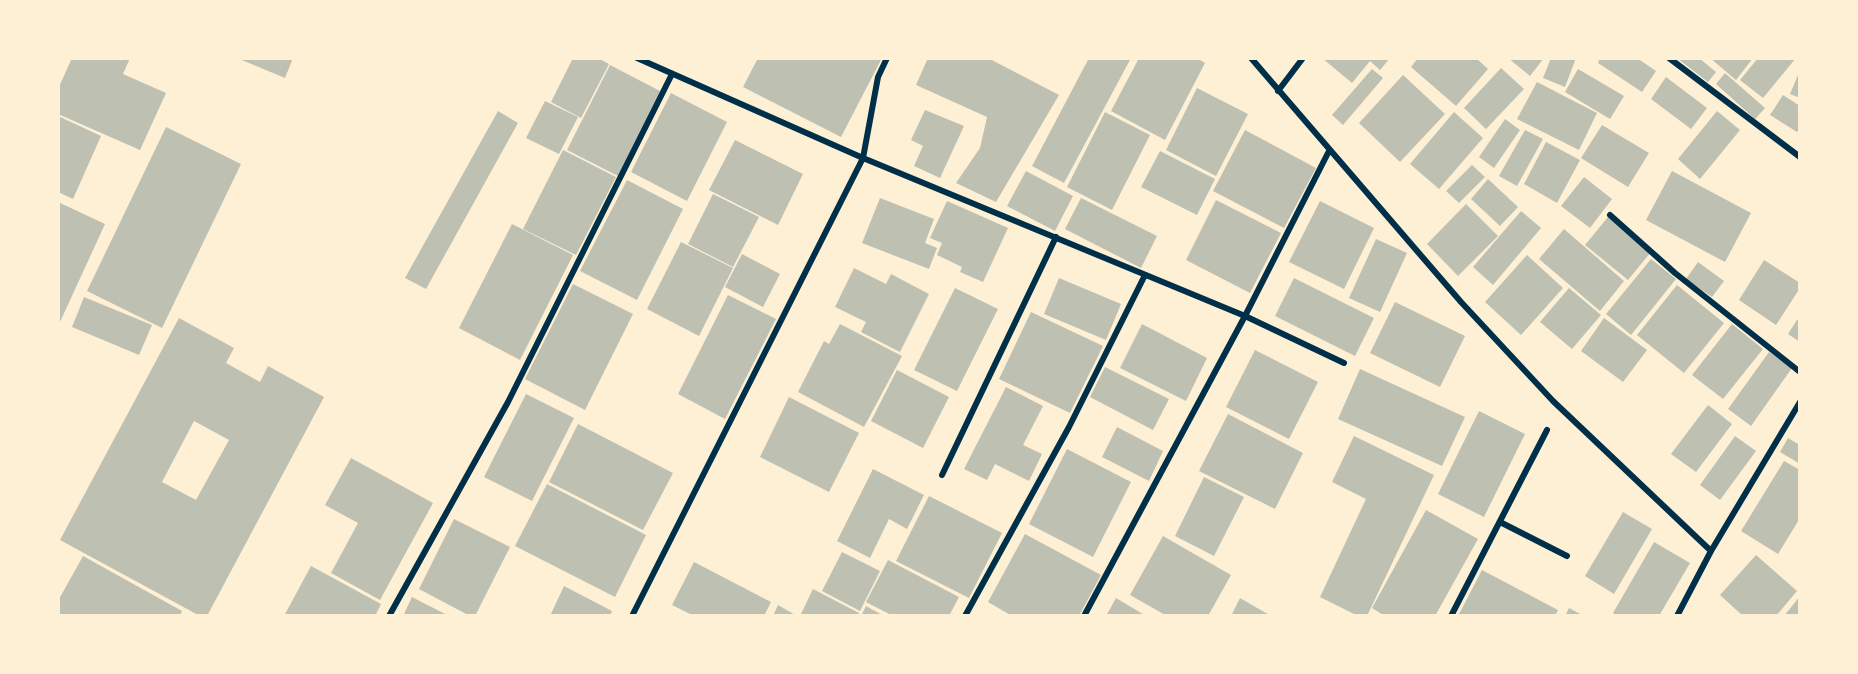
<!DOCTYPE html>
<html>
<head>
<meta charset="utf-8">
<style>
	body { margin:0 }
	#map { position:relative; width:1858px; height:674px; overflow:hidden; background:#fdf0d5; font-family:Signika,sans-serif }
	canvas { display:block }
	.frame { position:absolute; inset:0; border:60px solid #fdf0d5; pointer-events:none }
</style>
</head>
<body>
<div id="map">
<canvas width="1858" height="674"></canvas>
<div class="frame"></div>
</div>
<script>
const ctx = document.querySelector('canvas').getContext('2d');
ctx.lineJoin = 'round';
function fillPath(path, color) { ctx.fillStyle = color; ctx.fill(path, 'evenodd'); }
const toPath = rows => new Path2D(rows.map(r => 'M' + r).join(''));
function trace(path, color, width, dash) { ctx.strokeStyle = color; ctx.lineWidth = width; ctx.lineCap = dash ? 'butt' : 'round'; ctx.setLineDash(dash || []); ctx.stroke(path); }
fillPath(toPath([
	[72,58,130,58,123,74,166,93,140,150,58,114,58,89],
	[237,58,293,58,285,78],
	[573,58,598,58,609,64,581,118,551,102],
	[758,58,882,58,841,137,743,87],
	[928,58,988,58,1059,95,996,202,956,183,980,148,987,117,916,85],
	[1089,58,1131,58,1064,183,1032,166],
	[1139,58,1197,58,1205,63,1165,140,1111,111],
	[1322,58,1390,58,1380,70,1370,61,1352,83],
	[1418,58,1476,58,1488,69,1456,106,1411,67],
	[1508,58,1544,58,1530,76],
	[1551,58,1576,58,1565,87,1543,78],
	[1600,58,1637,58,1656,71,1642,92,1598,63],
	[1677,58,1699,58,1716,72,1708,82],
	[1710,58,1753,58,1736,80],
	[1758,58,1796,58,1763,98,1740,80],
	[610,65,660,91,618,176,567,150],
	[1501,68,1524,89,1486,129,1464,108],
	[1372,69,1383,78,1343,125,1332,115],
	[1578,69,1624,96,1610,119,1565,92],
	[1725,73,1765,108,1755,119,1716,84],
	[1403,75,1445,114,1400,162,1359,123],
	[1798,75,1800,76,1800,98,1790,94],
	[1666,77,1707,108,1691,129,1651,99],
	[1537,82,1597,113,1579,150,1517,119],
	[1197,88,1248,114,1216,176,1166,150],
	[671,93,727,122,687,201,631,172],
	[1783,95,1800,106,1800,128,1797,132,1770,115],
	[545,101,578,117,559,154,526,138],
	[925,110,964,126,940,178,914,166,923,146,911,140],
	[498,111,518,123,426,289,405,278],
	[1717,111,1740,130,1700,179,1678,159],
	[1105,112,1150,135,1112,210,1067,187],
	[1454,112,1483,138,1439,189,1410,164],
	[58,116,101,136,73,199,58,192],
	[1505,119,1520,130,1494,168,1479,157],
	[1602,125,1649,153,1628,187,1581,158],
	[166,127,241,164,162,328,87,291],
	[1245,130,1316,168,1284,228,1213,191],
	[1525,130,1543,139,1517,186,1499,176],
	[735,140,803,174,778,225,709,190],
	[1546,142,1580,160,1557,203,1524,184],
	[563,150,616,177,576,255,523,229],
	[1160,151,1215,179,1197,215,1141,187],
	[1472,165,1485,177,1459,203,1446,191],
	[1026,171,1073,196,1055,231,1007,206],
	[1672,171,1751,213,1725,262,1646,220],
	[1584,177,1612,199,1590,228,1561,206],
	[1488,179,1518,207,1500,226,1471,199],
	[627,180,683,209,637,300,580,271],
	[713,194,759,217,733,267,688,244],
	[880,198,934,219,925,243,937,248,929,269,862,243],
	[1081,198,1157,236,1141,268,1065,229],
	[1216,200,1281,233,1250,293,1186,260],
	[947,201,1008,228,983,282,960,272,962,267,937,255,942,243,930,238],
	[1320,201,1374,228,1344,289,1289,262],
	[58,202,105,224,60,322,58,322],
	[1466,204,1498,236,1458,276,1427,244],
	[1521,211,1541,228,1493,285,1473,267],
	[1608,217,1651,252,1628,280,1585,245],
	[512,224,573,255,520,360,459,328],
	[1564,229,1624,281,1600,311,1539,259],
	[1376,239,1407,253,1380,312,1349,298],
	[681,242,733,268,699,336,647,309],
	[742,254,780,274,763,307,725,287],
	[1527,255,1563,288,1521,335,1485,302],
	[1651,259,1676,279,1631,335,1606,314],
	[1764,260,1800,283,1800,288,1776,325,1739,300],
	[1698,262,1724,281,1712,297,1686,279],
	[854,268,886,284,891,274,929,294,900,352,861,332,866,322,835,307],
	[1059,278,1121,304,1106,340,1044,314],
	[1294,278,1374,318,1355,356,1275,316],
	[573,284,633,314,585,410,525,379],
	[1677,285,1724,323,1684,373,1637,335],
	[955,288,998,309,957,391,914,370],
	[1569,288,1601,315,1572,349,1540,322],
	[728,295,776,319,725,419,678,394],
	[84,297,152,325,139,355,72,327],
	[1395,302,1465,336,1440,387,1370,353],
	[1031,312,1103,346,1070,413,999,379],
	[179,318,234,348,226,363,260,382,268,366,324,397,207,616,200,616,60,540],
	[194,421,229,440,196,500,162,482],
	[1604,318,1647,350,1623,382,1581,351],
	[1797,320,1800,321,1800,342,1788,334],
	[840,324,902,356,864,427,798,392,824,341,829,344],
	[1142,324,1207,358,1186,401,1120,368],
	[1732,324,1763,349,1723,399,1692,375],
	[1255,350,1318,382,1289,439,1226,407],
	[1769,352,1792,368,1751,426,1728,409],
	[1105,367,1169,399,1153,430,1090,397],
	[1360,369,1465,417,1442,466,1338,419],
	[897,370,949,397,923,448,871,421],
	[1006,387,1043,406,1023,445,1042,454,1029,481,995,464,987,480,964,469],
	[526,394,574,418,532,501,484,477],
	[789,397,859,433,829,492,760,457],
	[1708,405,1732,424,1696,472,1671,454],
	[1479,411,1525,434,1484,517,1438,494],
	[1228,414,1303,453,1275,509,1199,471],
	[578,424,673,473,643,530,549,482],
	[1117,427,1163,451,1149,481,1102,457],
	[1354,436,1434,475,1367,616,1358,616,1320,597,1366,499,1332,482],
	[1735,436,1756,451,1720,500,1700,485],
	[1788,438,1800,445,1800,464,1780,452],
	[1067,449,1131,482,1093,557,1029,524],
	[351,458,433,503,380,600,331,573,358,523,325,505],
	[1784,461,1800,470,1800,518,1778,554,1741,531],
	[873,469,924,495,907,529,889,519,870,558,837,541],
	[1204,477,1244,497,1214,556,1175,536],
	[547,484,646,535,615,597,515,546],
	[929,496,1002,533,969,598,896,561],
	[1426,510,1478,539,1435,616,1385,616,1372,608],
	[1623,512,1652,529,1614,594,1585,576],
	[454,519,510,547,475,616,470,616,419,589],
	[1025,534,1101,575,1079,616,1012,616,988,602],
	[1163,536,1231,575,1208,616,1167,616,1130,595],
	[1654,542,1690,563,1659,616,1618,616,1613,613],
	[842,552,880,571,860,611,822,591],
	[1756,555,1797,591,1776,616,1743,616,1720,595],
	[83,556,182,611,180,616,58,616,58,601],
	[888,560,959,597,949,616,893,616,866,602],
	[694,562,771,602,764,616,694,616,672,605],
	[311,566,381,604,375,616,284,616],
	[1482,570,1558,610,1555,616,1458,616],
	[564,586,612,611,610,616,550,616],
	[813,589,859,613,858,616,800,616],
	[1800,596,1800,616,1784,616],
	[412,597,449,616,403,616],
	[1116,598,1146,616,1106,616],
	[1240,598,1271,616,1231,616],
	[778,605,797,616,773,616],
	[866,606,884,616,861,616],
	[1569,608,1584,616,1565,616]
]), '#bec0b2');
trace(toPath([
	[637,58,863,158,1245,316,1344,363],
	[1251,58,1461,302,1553,401,1711,551,1677,616],
	[1669,58,1800,157],
	[1278,91,1303,58],
	[1610,215,1675,273,1800,372],
	[942,475,1056,237],
	[1500,522,1567,556],
	[1711,551,1800,402],
	[389,616,508,402,672,74],
	[632,616,863,158,878,77,887,58],
	[965,616,1069,427,1145,275],
	[1084,616,1245,316,1329,151],
	[1451,616,1547,430]
]), '#003049', 6);
</script>
</body>
</html>
